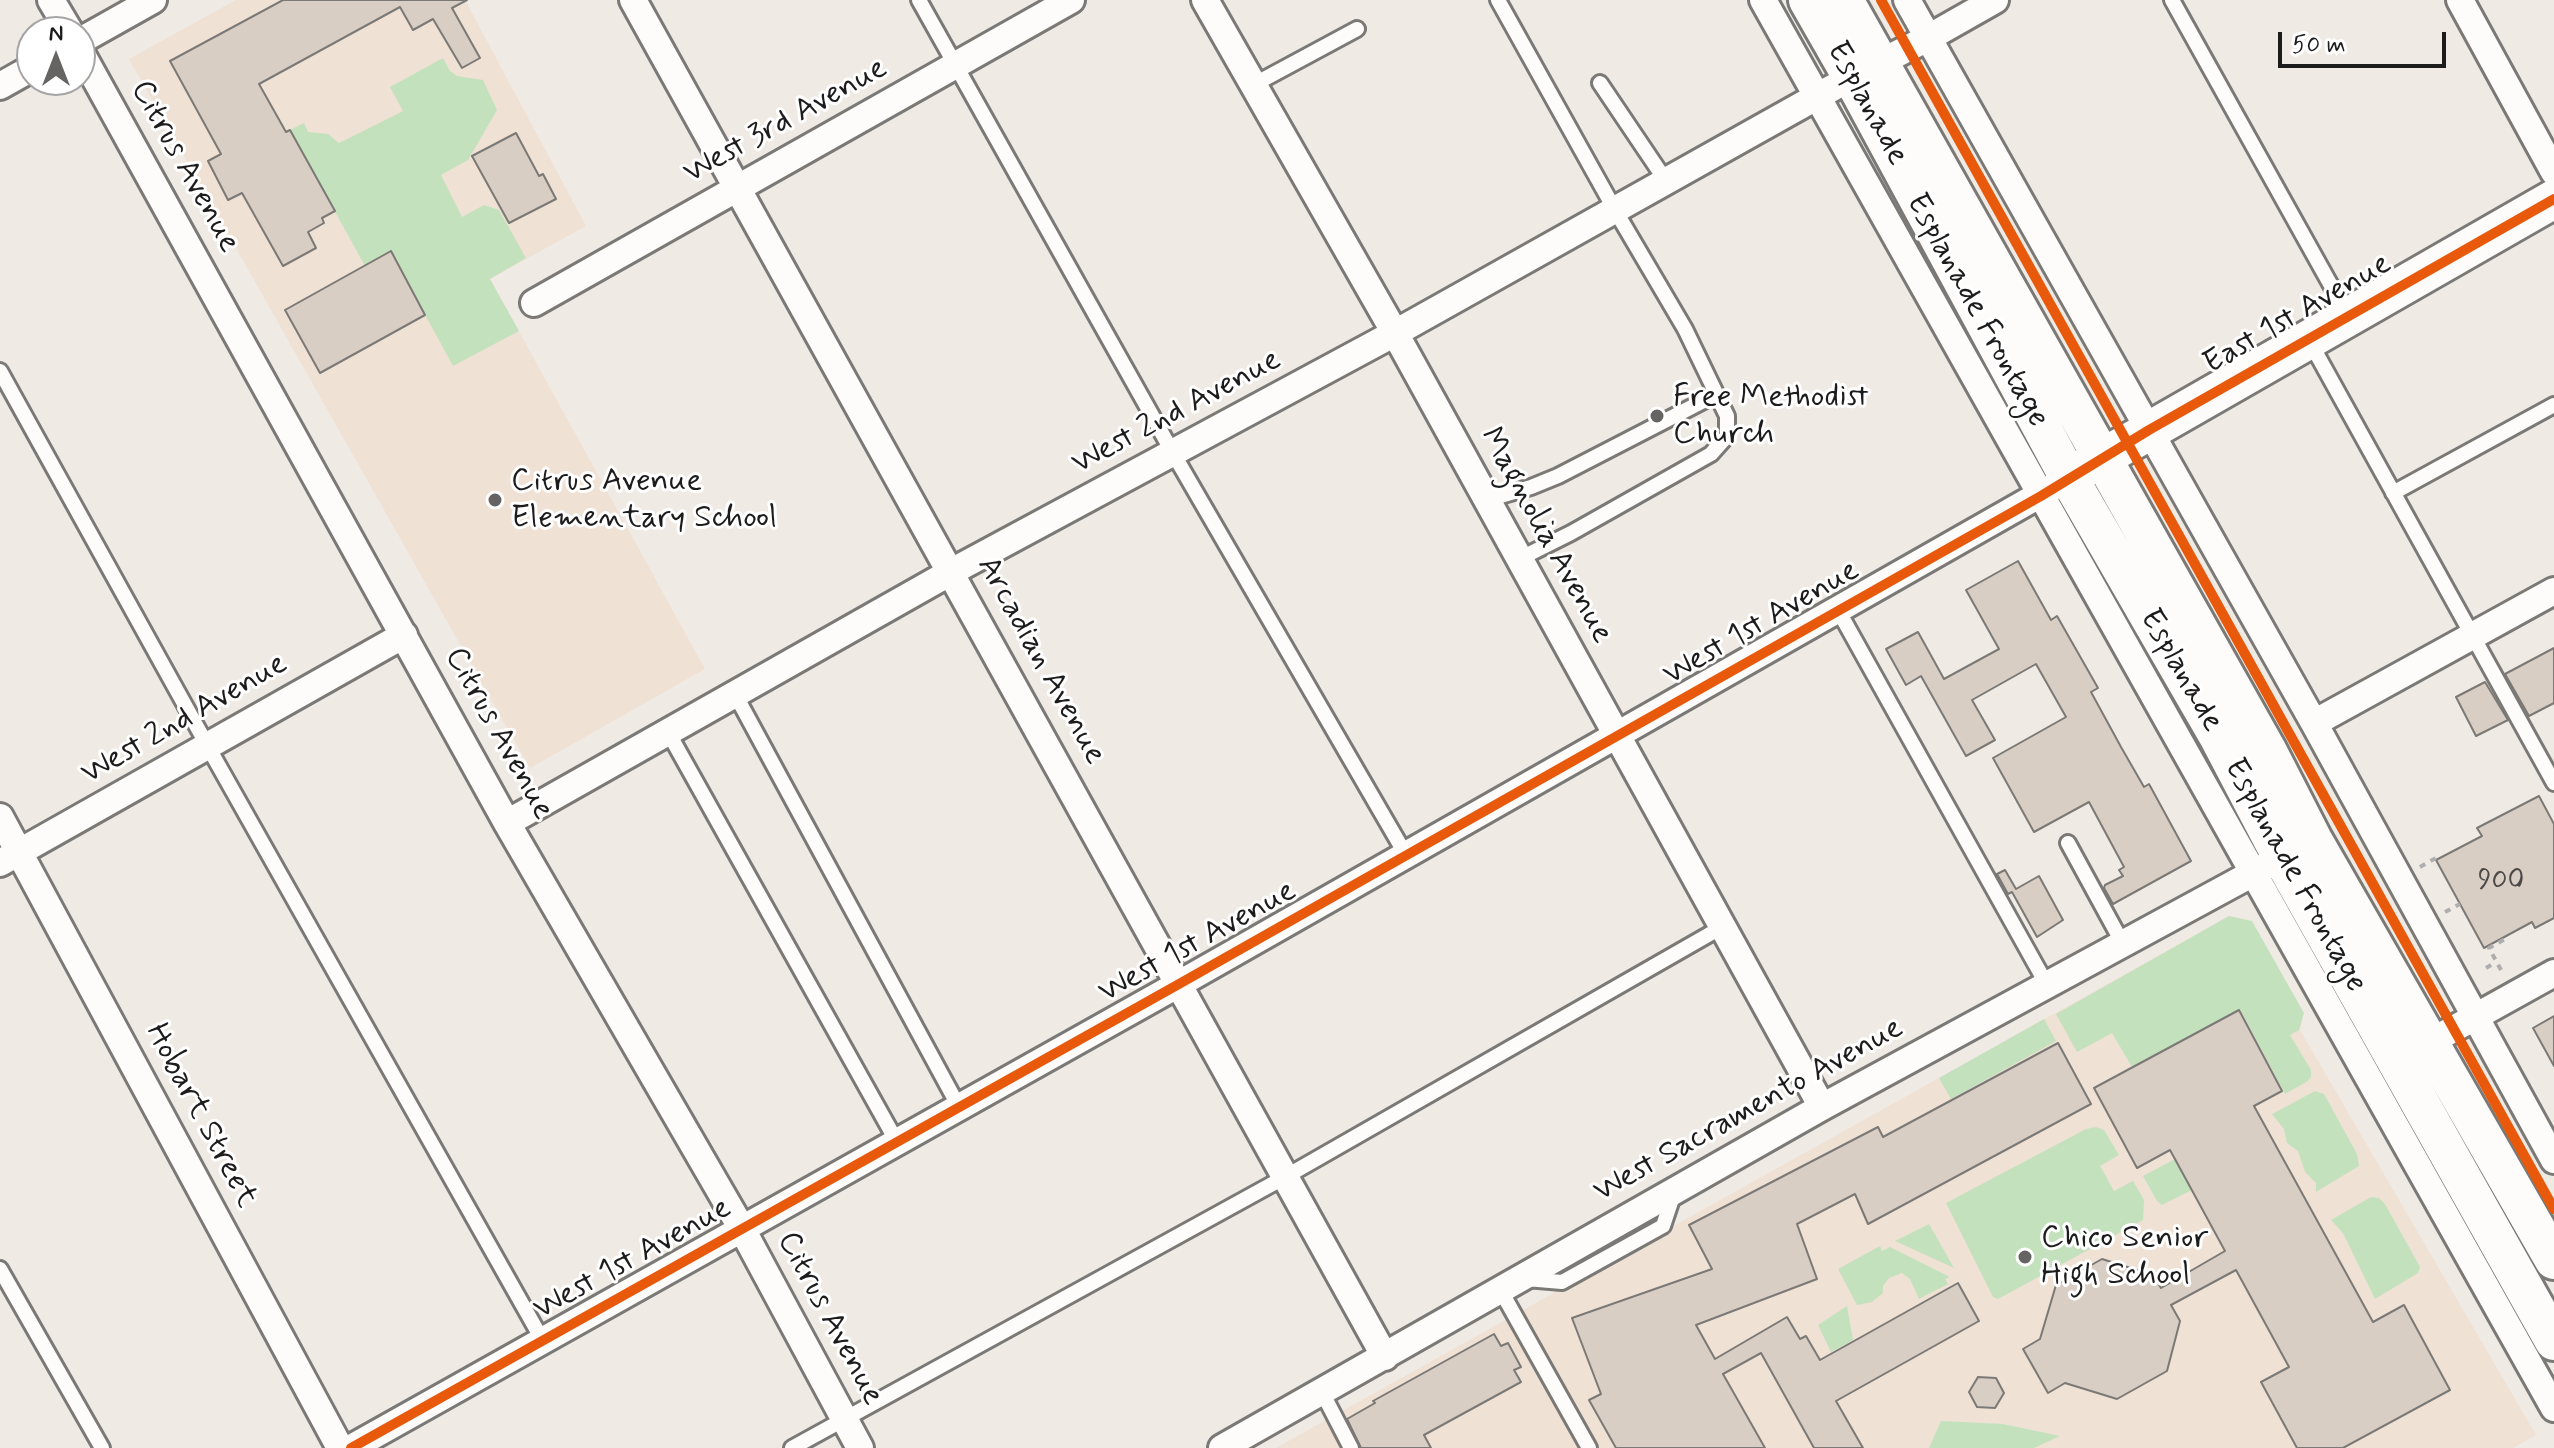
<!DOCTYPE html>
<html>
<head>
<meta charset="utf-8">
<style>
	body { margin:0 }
	#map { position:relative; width:2554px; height:1448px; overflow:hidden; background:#f0eae4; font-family:Mynerve,sans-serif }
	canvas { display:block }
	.north { position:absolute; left:16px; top:16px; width:80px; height:80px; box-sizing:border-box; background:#fff; border:2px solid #a4a4a4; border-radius:50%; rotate:0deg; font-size:22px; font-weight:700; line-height:32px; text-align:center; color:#1c1c1c }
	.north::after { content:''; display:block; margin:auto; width:28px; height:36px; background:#666462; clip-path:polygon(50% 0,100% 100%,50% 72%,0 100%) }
	.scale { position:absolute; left:2278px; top:32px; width:168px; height:36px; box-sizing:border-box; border:4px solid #1c1c1c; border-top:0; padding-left:10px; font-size:24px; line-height:28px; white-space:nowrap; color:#1c1c1c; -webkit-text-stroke:6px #fff; paint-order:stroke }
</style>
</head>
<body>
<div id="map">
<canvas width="2554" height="1448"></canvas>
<div class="north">N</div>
<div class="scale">50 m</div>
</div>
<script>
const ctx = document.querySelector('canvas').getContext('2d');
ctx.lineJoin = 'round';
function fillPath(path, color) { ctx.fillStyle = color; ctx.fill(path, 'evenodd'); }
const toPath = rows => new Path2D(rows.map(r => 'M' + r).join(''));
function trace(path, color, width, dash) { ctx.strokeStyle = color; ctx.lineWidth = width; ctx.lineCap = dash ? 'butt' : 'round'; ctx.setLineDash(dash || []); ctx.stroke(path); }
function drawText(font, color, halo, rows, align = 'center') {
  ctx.font = font + ' Mynerve,sans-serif'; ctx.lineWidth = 6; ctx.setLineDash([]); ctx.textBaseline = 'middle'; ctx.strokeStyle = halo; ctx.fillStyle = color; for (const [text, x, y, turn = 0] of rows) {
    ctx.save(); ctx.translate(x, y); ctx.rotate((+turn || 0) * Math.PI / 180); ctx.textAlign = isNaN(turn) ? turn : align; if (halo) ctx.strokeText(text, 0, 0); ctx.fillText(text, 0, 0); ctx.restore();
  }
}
fillPath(toPath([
	[236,0,465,0,586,226,490,279,705,669,530,768,129,59],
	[2229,916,2303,1013,2300,1030,2536,1435,2513,1448,1276,1448]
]), '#efe1d4');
fillPath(toPath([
	[443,58,450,71,457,76,483,80,497,110,468,160,441,175,462,217,484,205,499,210,526,258,490,279,519,331,453,366,391,252,365,266,290,130,304,123,308,132,328,134,339,143,403,111,390,87],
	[2229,916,2252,921,2304,1013,2299,1030,2290,1035,2311,1070,2311,1077,2308,1081,2285,1094,2240,1009,2132,1067,2112,1033,2077,1052,2056,1014],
	[2044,1019,2056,1041,1951,1099,1939,1078],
	[2315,1091,2324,1094,2357,1154,2359,1166,2316,1192,2316,1183,2305,1172,2298,1151,2287,1143,2284,1129,2272,1114],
	[2096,1127,2104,1130,2119,1155,2100,1166,2114,1191,2133,1181,2144,1200,2143,1220,1998,1299,1993,1297,1946,1203,2086,1129],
	[2175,1159,2192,1190,2162,1205,2157,1201,2143,1176],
	[2371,1197,2379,1198,2385,1204,2420,1267,2418,1273,2375,1299,2343,1233,2331,1220],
	[1929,1224,1954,1268,1895,1241],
	[1880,1246,1882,1251,1890,1247,1950,1277,1945,1279,1948,1284,1919,1299,1910,1279,1902,1273,1889,1278,1883,1286,1883,1293,1872,1302,1857,1305,1838,1269],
	[1847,1306,1853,1340,1831,1352,1818,1325],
	[1941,1421,2003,1424,2060,1436,2034,1448,1929,1448]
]), '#c4e1be');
const building = toPath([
	[283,0,467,0,452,8,480,58,462,68,433,19,413,30,400,7,259,84,286,132,290,130,335,211,322,218,324,223,308,232,316,248,283,266,242,193,228,200,208,161,221,154,170,61,283,0],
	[516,133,539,176,543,174,556,199,509,223,472,156,516,133],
	[391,251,425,315,320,373,285,310,391,251],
	[2018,561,2051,620,2057,616,2098,688,2091,692,2121,747,2144,787,2149,784,2191,861,2113,904,2104,888,2105,885,2123,876,2119,870,2124,867,2089,802,2034,832,1993,758,2066,717,2036,664,1972,700,1995,740,1966,756,1921,676,1906,685,1886,649,1918,632,1944,679,1999,649,1966,590,2018,561],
	[2554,648,2554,703,2529,716,2505,674,2554,648],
	[2485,682,2508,720,2476,736,2456,697,2485,682],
	[2539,796,2554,824,2554,918,2535,928,2532,922,2484,948,2436,860,2482,836,2477,828,2539,796],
	[2005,870,2016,889,2039,876,2063,920,2037,937,2012,892,2008,894,1997,874,2005,870],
	[2239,1010,2282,1091,2254,1106,2373,1322,2404,1305,2450,1390,2343,1448,2297,1448,2261,1382,2289,1367,2236,1270,2171,1305,2180,1321,2167,1371,2117,1399,2065,1383,2048,1393,2023,1349,2040,1339,2056,1285,2102,1259,2153,1275,2161,1288,2225,1251,2170,1150,2137,1168,2094,1088,2239,1010],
	[2554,1016,2554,1066,2533,1028,2554,1016],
	[2058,1043,2091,1104,1868,1224,1855,1194,1797,1224,1817,1279,1696,1325,1715,1359,1787,1317,1800,1339,1806,1336,1820,1360,1958,1283,1979,1321,1836,1401,1863,1448,1814,1448,1761,1353,1723,1374,1765,1448,1616,1448,1589,1400,1601,1394,1572,1318,1712,1269,1689,1225,1878,1127,1883,1137,2058,1043],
	[1494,1334,1501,1346,1508,1343,1521,1367,1514,1370,1521,1382,1424,1435,1431,1448,1361,1448,1347,1419,1375,1403,1373,1401,1494,1334],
	[1978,1377,1996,1378,2004,1393,1995,1408,1977,1407,1969,1392,1978,1377]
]);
fillPath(building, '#d9cec4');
trace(building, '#7b7976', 2);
const lane = toPath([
	[919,0,1173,453,1406,855],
	[1498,0,1615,210,1685,329,1727,416,1727,436,1711,454,1571,533,1519,559],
	[2172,0,2348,316],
	[1600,83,1666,181],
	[1253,85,1357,29],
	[2310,342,2554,783],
	[0,371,207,745,543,1341],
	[2393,493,2554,405],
	[1487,500,1531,487,1558,476,1715,395],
	[1838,610,2047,985],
	[735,694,959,1107],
	[668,732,897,1142],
	[2068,843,2123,944],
	[0,1269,102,1448],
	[1526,1279,1562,1282,1663,1226,1674,1193],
	[1501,1291,1589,1448],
	[1322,1392,1351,1448],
	[792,1448,1285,1177,1722,927]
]);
const street = toPath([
	[51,0,70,32],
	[633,0,1385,1357],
	[1205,0,1395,333,1822,1107],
	[1763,0,2554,1408],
	[1907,0,2314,723,2554,1160],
	[2460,0,2554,172],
	[80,41,153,0],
	[80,51,507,823,742,1229,860,1448],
	[0,86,32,68],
	[534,303,1071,0],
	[2314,723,2554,591],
	[0,817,340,1448],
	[507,823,951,572,1395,333,1852,77,1928,38,1995,0],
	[0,863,404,635],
	[2430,1042,2554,973],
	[351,1448,1179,984,2069,478],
	[1222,1448,1822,1107,2268,865]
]);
const secondary = toPath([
	[1808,0,1852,77,2069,478,2218,736,2282,858,2554,1341],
	[1844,0,2267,750,2313,840,2554,1260],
	[2081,470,2554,199]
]);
trace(lane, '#7b7976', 20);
trace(street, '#7b7976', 32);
trace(secondary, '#7b7976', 44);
trace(toPath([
	[2420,867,2436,858],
	[2445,912,2460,904],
	[2486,968,2496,962],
	[2501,970,2489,948,2505,939]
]), '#afaeae', 4, [6, 6]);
trace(lane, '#fdfcfb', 14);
trace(street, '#fdfcfb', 26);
trace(secondary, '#fdfcfb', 38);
trace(toPath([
	[1881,0,2554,1209],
	[351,1448,1179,984,2041,496,2149,430,2554,199]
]), '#e8590c', 10);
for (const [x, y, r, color] of [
	[1657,416,8,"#666462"],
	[495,500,8,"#666462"],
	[2025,1257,8,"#666462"]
]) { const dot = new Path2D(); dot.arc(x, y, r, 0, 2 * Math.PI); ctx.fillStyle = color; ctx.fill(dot); trace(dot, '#fff', 3); }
drawText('28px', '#4b4846', null, [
	["900",2501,882]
]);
drawText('32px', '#1c1c1c', '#fff', [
	["Esplanade",1866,104,61],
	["West 3rd Avenue",786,122,-29],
	["Citrus Avenue",184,167,61],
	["Esplanade Frontage",1976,311,61],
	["East 1st Avenue",2298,315,-30],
	["West 2nd Avenue",1177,413,-28],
	["Magnolia Avenue",1545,536,61],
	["West 1st Avenue",1762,624,-30],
	["Arcadian Avenue",1040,661,61],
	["Esplanade",2180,671,60],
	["West 2nd Avenue",185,720,-30],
	["Citrus Avenue",498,734,61],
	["Esplanade Frontage",2294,876,61],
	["West 1st Avenue",1198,943,-29],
	["West Sacramento Avenue",1749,1111,-29],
	["Hobart Street",200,1116,62],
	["West 1st Avenue",633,1260,-29],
	["Citrus Avenue",829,1319,62]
]);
drawText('32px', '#1c1c1c', '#fff', [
	["Free Methodist",1673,398],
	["Church",1673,435],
	["Citrus Avenue",511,482],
	["Elementary School",511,519],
	["Chico Senior",2041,1239],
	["High School",2041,1276]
], 'left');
</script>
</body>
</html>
